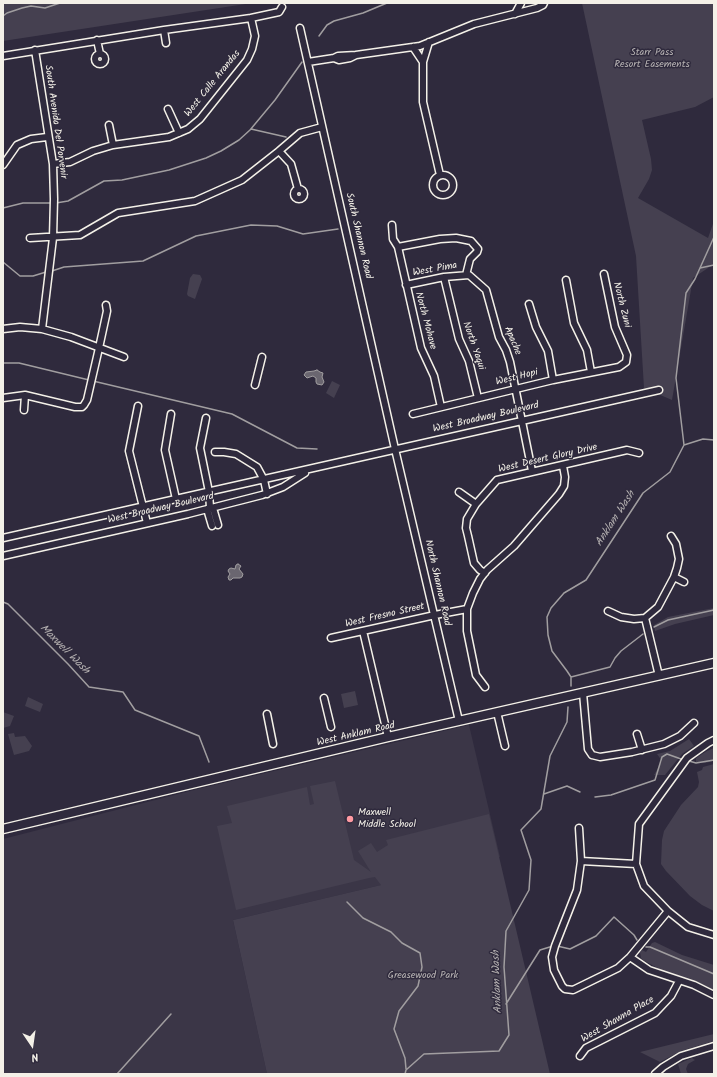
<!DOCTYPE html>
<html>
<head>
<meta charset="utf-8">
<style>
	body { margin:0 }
	#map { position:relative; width:717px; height:1077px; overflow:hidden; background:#2f2a3d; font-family:Kalam,sans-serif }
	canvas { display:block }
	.frame { position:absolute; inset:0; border:4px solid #f4f1e8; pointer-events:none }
	.north { position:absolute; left:12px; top:1025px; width:40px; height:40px; -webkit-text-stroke:3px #2f2a3d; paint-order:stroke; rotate:167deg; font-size:11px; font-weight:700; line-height:16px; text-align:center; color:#f4f1e8 }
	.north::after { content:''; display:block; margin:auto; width:14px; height:18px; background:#f4f1e8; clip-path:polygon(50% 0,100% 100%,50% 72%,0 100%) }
</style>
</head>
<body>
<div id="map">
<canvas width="717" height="1077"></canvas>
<div class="frame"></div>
<div class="north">N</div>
</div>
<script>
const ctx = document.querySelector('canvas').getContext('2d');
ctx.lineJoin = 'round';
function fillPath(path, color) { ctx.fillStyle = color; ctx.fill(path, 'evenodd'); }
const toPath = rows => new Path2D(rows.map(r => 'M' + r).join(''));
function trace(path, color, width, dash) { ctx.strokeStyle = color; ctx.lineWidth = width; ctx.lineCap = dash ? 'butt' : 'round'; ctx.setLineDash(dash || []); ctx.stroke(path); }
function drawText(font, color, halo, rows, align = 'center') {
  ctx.font = font + ' Kalam,sans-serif'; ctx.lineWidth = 3; ctx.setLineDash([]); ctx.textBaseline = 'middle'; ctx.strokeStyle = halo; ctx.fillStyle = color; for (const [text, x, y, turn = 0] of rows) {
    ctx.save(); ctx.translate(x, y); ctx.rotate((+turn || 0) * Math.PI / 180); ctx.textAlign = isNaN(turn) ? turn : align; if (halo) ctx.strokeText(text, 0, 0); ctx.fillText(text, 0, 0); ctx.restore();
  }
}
fillPath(toPath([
	[469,725,500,857,233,920,267,1074,3,1074,3,839,202,788]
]), '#3b3647');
fillPath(toPath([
	[3,3,252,3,3,41],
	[582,3,714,3,714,97,695,107,642,120,651,159,652,170,649,179,638,198,708,238,714,221,714,264,693,278,672,400,644,388,636,256],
	[193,274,200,275,202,279,195,299,188,296,187,294,190,278],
	[332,381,340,385,334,398,326,393],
	[714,608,714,615,675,624,655,631,654,625,668,617],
	[355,691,358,705,344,708,341,694],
	[28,697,43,704,40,712,25,706],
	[3,712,14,716,10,726,3,728],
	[14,733,15,737,25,736,32,746,29,751,14,755,8,734],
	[689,739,694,746,682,754,665,775,654,775,662,761,657,754,670,751],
	[714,748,714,761,705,763,696,762,696,758,707,751],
	[714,764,714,911,702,905,690,896,666,871,661,864,662,840,664,831,681,805,698,787,699,782,697,772,702,770,703,767],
	[335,781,354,860,371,872,358,851,371,843,377,852,388,845,386,840,489,814,550,1074,267,1074,233,920,381,885,375,877,369,878,236,910,217,826,232,823,227,806,307,787,310,805,314,804,310,786],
	[655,942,682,955,714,965,714,990,691,979,663,971,643,960,641,958,640,952,642,950,646,952,652,943],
	[714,1034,714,1041,681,1051,660,1062,640,1052],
	[692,1058,695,1060,688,1064,686,1069,688,1074,681,1074,678,1064]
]), '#454050');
const water = toPath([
	[317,370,320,372,323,373,322,377,324,382,322,385,317,384,316,382,316,378,313,376,307,378,304,375,306,372,314,371,317,370],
	[238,564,241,566,239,569,243,574,242,577,240,578,233,578,231,580,229,580,228,577,230,574,228,571,229,569,231,568,235,569,236,565,238,564]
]);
fillPath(water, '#6a6670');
trace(water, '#a19ea0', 1);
trace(toPath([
	[3,16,7,13,22,8,31,6,45,8,60,3],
	[319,36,327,25,334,21,363,13,387,3],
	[251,129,286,137],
	[56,203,68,201,104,181,122,180,169,170,206,158,221,151,239,140,250,130,275,100,302,62],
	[3,208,23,203,53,203],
	[3,262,20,276,33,276,46,272],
	[700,268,714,265],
	[52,271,64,267,143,261,196,236,251,225,277,226,303,234,338,229],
	[3,363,19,363,89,380],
	[93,381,232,414,297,448,317,449],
	[684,445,703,439,714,440],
	[3,602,8,604,68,664,89,687,123,692,135,710,199,736,209,762],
	[654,627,668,620,714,610],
	[571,677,610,667,615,658,621,651,643,634],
	[571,686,571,677,567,671,552,651,548,635,547,617,551,608,564,593,586,580,643,493,670,472,684,445,676,378,686,293,695,279,714,237],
	[689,761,696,763,714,760],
	[544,794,567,786,580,792],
	[595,797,611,795,655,780,662,757,667,754,681,759],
	[347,902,363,918,391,932,402,943,420,953,422,967,418,986,399,1011,394,1029,405,1058,406,1069],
	[557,946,570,949,596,936,614,917,634,935,637,940],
	[646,947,650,947,714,974],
	[506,1004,540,950,553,946],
	[117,1074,171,1014],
	[405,1074,406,1070,424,1054,499,1051,509,1035,504,967,506,931,529,890,531,860,521,830,541,809,550,756,567,722,568,707]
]), '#a19ea0', 1.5);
const minor = toPath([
	[515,14,521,3],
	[300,28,395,449,459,721],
	[164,30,166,43],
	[97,40,100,54],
	[413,47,423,62,423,102,440,175],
	[35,50,53,164,54,199,53,238,42,329],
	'95 59a5 5 0 1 1 10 0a5 5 0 1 1-10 0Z',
	[356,55,420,46,474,24,537,8,543,5,544,3],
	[3,56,164,30,251,18,279,12,282,7],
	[308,62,334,58,338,56,356,55,350,58,339,60,334,58],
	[423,62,429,42],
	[168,109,179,133],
	[109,125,113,145],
	[279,151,291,164,298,189],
	[53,164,70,162,93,151,113,145,169,137,188,129,200,119,247,60,252,49,255,36,251,18],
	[3,165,17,145,31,139,47,137],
	'433 185a10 10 0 1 1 20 0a10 10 0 1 1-20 0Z',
	'294 194a5 5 0 1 1 10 0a5 5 0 1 1-10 0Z',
	[392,225,393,239,398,247,421,348,434,376,441,407],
	[30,238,80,235,118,213,195,201,242,180,279,151,300,133,322,127],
	[398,247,440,239,456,238,471,241,478,249,477,252,470,259,466,275],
	[444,277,459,339,469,361,478,398],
	[566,280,574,323,587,350,591,372],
	[406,285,444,277,469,275,486,290,499,337,506,350,510,362,532,471],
	[529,304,536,327,548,351,553,380],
	[3,329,20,327,42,329,71,337,124,357],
	[255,385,262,357],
	[3,398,25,395,75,407,82,407,84,405,87,400,99,348,107,311,106,305],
	[138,406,129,451,147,523],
	[24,410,25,395],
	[171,414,165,450,176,499],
	[413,414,553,380,619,367,626,362,627,355,615,327,604,274],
	[206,418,200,448,209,492,210,508],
	[215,452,224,452,236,454,257,467,264,480,267,494],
	[459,492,476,504],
	[213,508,218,525],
	[207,509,212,526],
	[3,538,659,390],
	[3,556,188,514,262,495,283,487,305,473],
	[485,573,480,570,474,563,468,536,466,528,467,519,476,504,497,480,627,450,639,453],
	[674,577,684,582],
	[608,611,621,617,634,619,645,618],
	[645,618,658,607,674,577,677,568,679,559,676,544,671,536],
	[645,618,659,676],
	[363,631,388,737],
	[331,638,435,615,467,609],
	[485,687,476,675,467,631,467,609,473,593,480,579,487,570,514,546,559,494,564,486,565,477,563,466],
	[583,693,588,749,592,755],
	[324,698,331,727],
	[497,712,505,746],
	[267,714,273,744],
	[637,734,642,750],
	[714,740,708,743,687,758,639,824,636,864,644,886,668,911,688,927,714,935],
	[592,755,600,757,632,752,664,744,680,736,694,723],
	[579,828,581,861,577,890,555,946,552,957,554,970,562,986,565,989,573,990,618,968,630,957,668,911],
	[581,861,636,864],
	[630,957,649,970,694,985,714,995],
	[580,1056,586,1048,655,1013,671,996,679,981],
	[655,1074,663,1067,681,1056,714,1046]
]);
const major = toPath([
	[3,829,388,737,714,663]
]);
trace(minor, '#f4f1e8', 9);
trace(major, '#f4f1e8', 11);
trace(minor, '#2f2a3d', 6);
trace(major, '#2f2a3d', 8);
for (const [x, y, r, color] of [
	[350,819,4,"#ff9aa2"]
]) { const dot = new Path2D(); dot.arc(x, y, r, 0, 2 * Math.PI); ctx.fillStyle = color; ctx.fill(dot); trace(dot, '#2f2a3d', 1.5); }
drawText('10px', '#b7b3b3', '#2f2a3d', [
	["Starr Pass",652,53],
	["Resort Easements",652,65],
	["Greasewood Park",423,976]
]);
drawText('10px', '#f4f1e8', '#2f2a3d', [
	["West Calle Arandas",213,84,-51],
	["South Avenida Del Porvenir",55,122,82],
	["South Shannon Road",358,236,77],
	["West Pima",435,270,-10],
	["North Zuni",621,305,76],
	["North Mohave",425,321,75],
	["Apache",512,341,67],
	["North Yaqui",473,346,71],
	["West Hopi",517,378,-14],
	["West Broadway Boulevard",486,418,-13],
	["West Desert Glory Drive",548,459,-13],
	["West Broadway Boulevard",161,509,-13],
	["North Shannon Road",437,583,77],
	["West Fresno Street",385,616,-13],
	["West Anklam Road",356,735,-13],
	["West Shawna Place",618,1020,-30]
]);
drawText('10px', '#f4f1e8', '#2f2a3d', [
	["Maxwell",358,813],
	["Middle School",358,825]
], 'left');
drawText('italic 11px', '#b6b2b2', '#2f2a3d', [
	["Anklam Wash",616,519,-57],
	["Maxwell Wash",64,650,45],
	["Anklam Wash",498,982,-92]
]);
</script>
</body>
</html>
